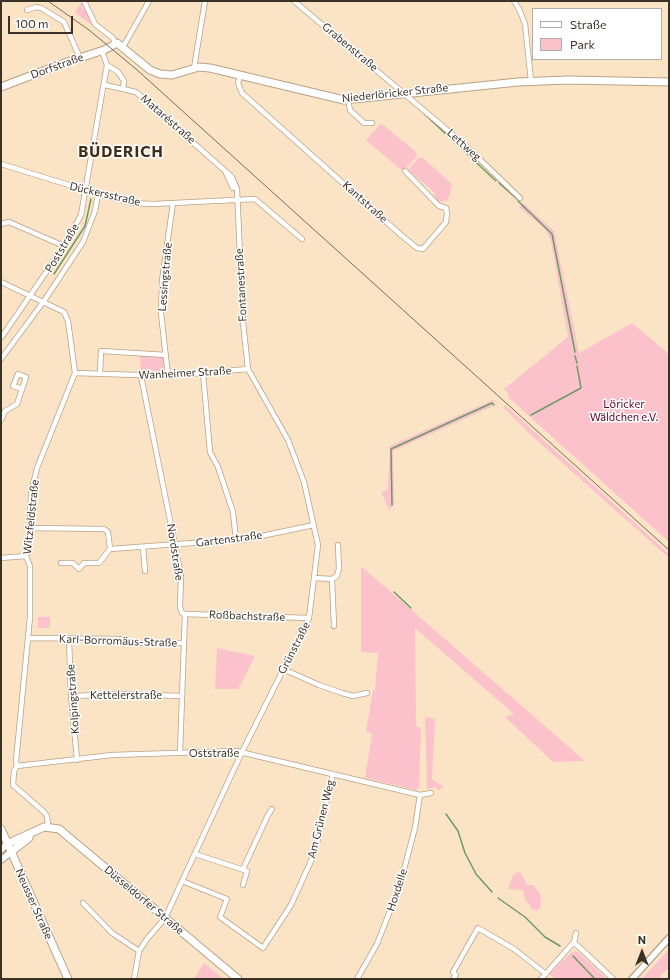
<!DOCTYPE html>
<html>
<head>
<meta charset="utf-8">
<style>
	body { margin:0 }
	#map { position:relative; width:670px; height:980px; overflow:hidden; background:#fbe4c6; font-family:Commissioner,sans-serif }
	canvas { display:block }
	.frame { position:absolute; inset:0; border:2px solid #3b3226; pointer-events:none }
	.legend { position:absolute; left:532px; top:8px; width:130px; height:52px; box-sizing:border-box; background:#fff; border:1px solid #b1ada8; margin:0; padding:5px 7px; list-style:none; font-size:12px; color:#3b3226 }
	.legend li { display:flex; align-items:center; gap:8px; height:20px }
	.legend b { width:20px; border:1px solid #b1ada8 }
	.north { position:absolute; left:622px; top:932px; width:40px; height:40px; -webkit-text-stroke:3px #fff; paint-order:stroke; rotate:0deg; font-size:11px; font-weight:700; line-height:16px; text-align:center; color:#3b3226 }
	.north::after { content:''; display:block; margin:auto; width:14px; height:18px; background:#3b3226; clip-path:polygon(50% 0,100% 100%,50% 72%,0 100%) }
	.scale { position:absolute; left:8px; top:16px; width:65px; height:18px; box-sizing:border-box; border:2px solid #3b3226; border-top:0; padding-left:5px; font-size:12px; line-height:14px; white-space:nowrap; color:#3b3226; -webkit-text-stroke:3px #fff; paint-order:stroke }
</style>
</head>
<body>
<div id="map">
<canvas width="670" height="980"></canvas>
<div class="frame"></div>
<ul class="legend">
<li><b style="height:5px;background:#fff"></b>Straße</li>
<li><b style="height:11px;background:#fcc2cc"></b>Park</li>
</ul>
<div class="north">N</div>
<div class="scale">100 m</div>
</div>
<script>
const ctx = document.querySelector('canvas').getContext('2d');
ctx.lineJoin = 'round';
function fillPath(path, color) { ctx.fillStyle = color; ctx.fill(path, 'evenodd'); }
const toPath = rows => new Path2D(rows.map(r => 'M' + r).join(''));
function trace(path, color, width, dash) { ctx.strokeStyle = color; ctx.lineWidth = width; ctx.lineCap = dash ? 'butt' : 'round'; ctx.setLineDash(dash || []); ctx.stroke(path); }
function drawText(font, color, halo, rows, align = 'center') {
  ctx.font = font + ' Commissioner,sans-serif'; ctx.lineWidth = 3; ctx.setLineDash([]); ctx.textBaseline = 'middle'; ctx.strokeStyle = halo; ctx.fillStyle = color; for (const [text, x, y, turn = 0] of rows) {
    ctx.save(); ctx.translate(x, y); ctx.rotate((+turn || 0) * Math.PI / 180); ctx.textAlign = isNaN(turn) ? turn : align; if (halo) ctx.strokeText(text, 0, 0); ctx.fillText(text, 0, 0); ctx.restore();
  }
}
fillPath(toPath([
	[82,2,83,5,81,6,83,9,85,9,92,26,75,12],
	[381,123,416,152,417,156,405,169,401,170,366,140],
	[418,158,423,158,452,184,448,200,439,202,434,197,435,193,408,170],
	[523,203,554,231,579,353,632,323,669,354,669,542,509,398,508,393,504,389,568,337,551,241,545,229,519,207],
	[140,355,164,356,166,374,141,374],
	[493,400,495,403,491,407,393,451,394,505,389,510,381,492,388,490,390,446],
	[505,405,669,554,669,558,531,435,504,408],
	[361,566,585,761,553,762,505,717,514,714,415,628,416,726,421,728,419,788,416,790,365,778,372,734,366,731,373,690,375,690,378,653,361,652],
	[38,617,50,617,50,628,38,628],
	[217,648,255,656,245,676,230,669,245,676,238,689,215,689],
	[425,717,435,719,432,779,444,787,438,790,435,787,427,789],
	[517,872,521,873,527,885,533,885,540,894,541,900,540,908,536,911,531,909,530,905,525,900,523,890,508,889,513,875],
	[669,949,669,968,660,976,661,978,642,979],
	[577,951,607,979,555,979,549,974,572,952],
	[204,963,224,979,194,979]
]), '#fcc2cc');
trace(toPath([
	[417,107,496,181],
	[499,183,517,199],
	[518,201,552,234,575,352],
	[54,274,85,226,91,199],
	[575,356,577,363],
	[531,415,581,388,577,366],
	[392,505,391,449,492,403,494,405],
	[394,592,411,608],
	[446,814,458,831,465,853,476,874,492,892],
	[498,898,525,917,545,937,560,946],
	[573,956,595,979]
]), '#6e9a64', 1.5);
const minor = toPath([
	[84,1,95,24,113,38,115,44],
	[294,1,465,145,520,198],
	[514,1,519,9,525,24,531,81],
	[27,10,36,7,41,8,64,22,80,58],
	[123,47,149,1],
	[107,65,118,72,124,81,123,88],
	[194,68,205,1],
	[240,76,238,83,242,93,401,235,417,248,423,249,446,222,447,213,446,208,439,206,405,171],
	[105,85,136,92,232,177,237,189,243,322,248,369,288,440,304,482,318,545,309,618,242,752,165,918,147,939,139,951,134,979],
	[348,100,350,110,364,123,372,123],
	[1,164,98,194,133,203,153,204,255,199,302,239],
	[226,173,233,188],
	[1,224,9,222,64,246],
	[1,282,64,312,68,321,75,373,37,468,31,493,29,549,26,556,30,566,30,617,16,761,17,766],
	[1,338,64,246,81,215,107,65,102,51],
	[1,359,44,301,83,242,95,211,98,194],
	[75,373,168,376,248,369],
	[203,373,210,452,218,467,233,512,236,540],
	[100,374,101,351,166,355],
	[141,376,181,575,180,607,182,613,185,614,180,753],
	[168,376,161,313,162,281,173,203],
	[1,420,5,411,17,404,26,377,18,374,13,386,22,389],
	[29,528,104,529,108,532,110,549,247,539,314,525],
	[143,547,145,571],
	[1,558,26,556],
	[61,563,73,563,79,569,84,563,99,563,110,549],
	[314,578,332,579,337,576,339,569,338,545],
	[332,579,334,626],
	[185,614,309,618],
	[28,638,121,639,129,643,184,643],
	[69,639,71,696,77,760],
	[283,669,319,685,342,693,353,696,367,693],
	[71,696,126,694,181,696],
	[17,766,112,755,236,751,420,795,431,793],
	[17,766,14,771,13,785,44,812,47,816,48,826],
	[195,854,247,871,243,885],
	[243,869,268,815,272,809],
	[182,881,227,899,220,917,263,948,291,905,311,861,317,843,333,774],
	[83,903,112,933,139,951],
	[574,943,576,933],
	[357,979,377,944,399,888,415,828,420,795],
	[453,979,456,975,453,972,478,928,514,949,546,974],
	[541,979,573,943,578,946,613,979]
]);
const tertiary = toPath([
	[1,850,7,844],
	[1,860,11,852],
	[632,979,669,938]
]);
const secondary = toPath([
	[1,87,67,62,104,50,117,43,150,70,160,74,172,75,199,67,210,68,344,100,518,82,568,80,669,82],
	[1,829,68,979],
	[7,844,44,827,59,829,238,979],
	[11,852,29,838,30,834]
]);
trace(minor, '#b8a286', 6);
trace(tertiary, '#b8a286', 8);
trace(secondary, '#b8a286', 9);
trace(minor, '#fff', 4.5);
trace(tertiary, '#fff', 5.5);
trace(secondary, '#fff', 7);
trace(toPath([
	[48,1,89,30,136,69,669,550]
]), '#786a59', 1);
drawText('11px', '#3b3226', '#fff', [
	["Grabenstraße",350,47,40],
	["Dorfstraße",57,66,-20],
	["Niederlöricker Straße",395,93,-6],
	["Mataréstraße",168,119,41],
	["Lettweg",464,145,42],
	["Dückersstraße",105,194,13],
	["Kantstraße",365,202,42],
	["Poststraße",62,248,-59],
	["Lessingstraße",165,277,-85],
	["Fontanestraße",241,285,-93],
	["Wanheimer Straße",185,373,-3],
	["Witzfeldstraße",31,517,-84],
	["Gartenstraße",229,539,-7],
	["Nordstraße",175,552,81],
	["Roßbachstraße",247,616,2],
	["Karl-Borromäus-Straße",118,641,2],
	["Grünstraße",294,648,-63],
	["Kettelerstraße",126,695],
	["Kolpingstraße",73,699,-94],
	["Oststraße",214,753],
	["Am Grünen Weg",321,819,-76],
	["Hoxdelle",397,890,-72],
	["Düsseldorfer Straße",144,900,40],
	["Neusser Straße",34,904,66]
]);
drawText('11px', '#5d0125', '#fff', [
	["Löricker",624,404],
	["Wäldchen e.V.",624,417]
]);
ctx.letterSpacing = '1px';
drawText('bold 15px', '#3f2d15', '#fff', [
	["BÜDERICH",121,152]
]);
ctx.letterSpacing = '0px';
</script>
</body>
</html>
